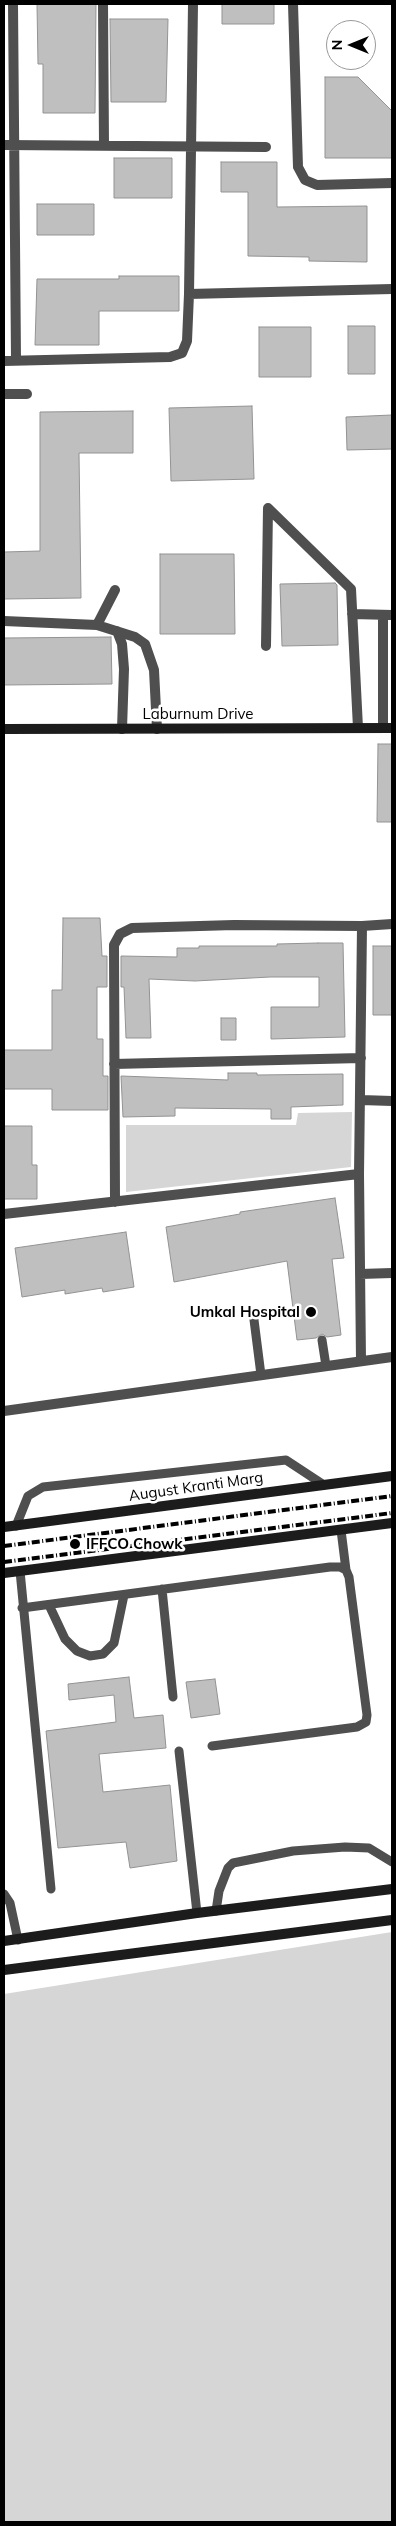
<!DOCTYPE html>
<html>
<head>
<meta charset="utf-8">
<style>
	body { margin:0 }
	#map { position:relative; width:396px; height:2526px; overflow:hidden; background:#fff; font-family:Mulish,sans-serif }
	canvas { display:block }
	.frame { position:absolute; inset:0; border:5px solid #000; pointer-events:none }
	.north { position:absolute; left:326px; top:20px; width:50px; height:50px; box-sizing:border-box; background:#fff; border:1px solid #999; border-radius:50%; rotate:270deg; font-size:14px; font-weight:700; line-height:20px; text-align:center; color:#000 }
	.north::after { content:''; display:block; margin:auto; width:18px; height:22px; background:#000; clip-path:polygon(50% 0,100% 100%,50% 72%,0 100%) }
</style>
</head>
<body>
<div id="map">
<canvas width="396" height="2526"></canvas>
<div class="frame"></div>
<div class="north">N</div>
</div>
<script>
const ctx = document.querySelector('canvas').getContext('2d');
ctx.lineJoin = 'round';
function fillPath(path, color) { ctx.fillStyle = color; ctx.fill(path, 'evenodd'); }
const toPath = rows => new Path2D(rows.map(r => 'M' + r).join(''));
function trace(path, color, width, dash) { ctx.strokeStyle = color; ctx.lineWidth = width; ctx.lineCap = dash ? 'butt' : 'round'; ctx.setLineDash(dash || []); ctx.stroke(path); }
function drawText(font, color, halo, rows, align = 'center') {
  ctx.font = font + ' Mulish,sans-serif'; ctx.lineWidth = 5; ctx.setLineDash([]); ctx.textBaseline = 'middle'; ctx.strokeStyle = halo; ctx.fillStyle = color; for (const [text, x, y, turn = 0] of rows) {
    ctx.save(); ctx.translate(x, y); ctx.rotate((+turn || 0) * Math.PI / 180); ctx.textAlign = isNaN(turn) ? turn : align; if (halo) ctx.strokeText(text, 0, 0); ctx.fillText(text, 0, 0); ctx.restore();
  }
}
fillPath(toPath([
	[352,1112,351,1167,126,1192,126,1125,296,1125,298,1113],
	[392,1932,392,2522,4,2522,4,1994]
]), '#d6d6d6');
const building = toPath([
	[37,4,96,4,95,113,43,113,43,64,38,64,37,4],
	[222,4,274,4,274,24,222,24,222,4],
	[110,19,168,19,166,102,111,102,110,19],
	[325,77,358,77,392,111,392,158,325,158,325,77],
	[114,158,172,158,172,198,114,198,114,158],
	[221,162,277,162,277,207,367,206,367,262,309,261,309,257,248,256,248,192,221,192,221,162],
	[37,204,94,204,94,235,37,235,37,204],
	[119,276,179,276,179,311,99,311,99,345,35,345,37,279,119,279,119,276],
	[348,326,375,326,375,374,348,374,348,326],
	[259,327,311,327,311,377,259,377,259,327],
	[252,406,254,479,171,481,169,408,252,406],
	[133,411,133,453,79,453,81,598,4,599,4,552,40,551,40,412,133,411],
	[392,415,392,449,347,450,346,417,392,415],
	[160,554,234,554,235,634,160,634,160,554],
	[335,583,337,585,338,645,282,646,280,584,335,583],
	[111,637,112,684,4,685,4,638,111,637],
	[378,744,392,744,392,822,377,822,378,744],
	[63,918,100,918,102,956,107,956,107,987,97,987,97,1039,103,1039,103,1076,108,1076,108,1110,52,1110,52,1089,4,1089,4,1050,52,1050,52,990,62,990,63,918],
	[318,943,343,943,345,1037,271,1039,271,1007,319,1007,319,977,270,977,195,981,149,979,151,1038,126,1038,124,987,121,987,121,956,177,957,177,948,199,948,199,946,277,946,277,944,318,943],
	[373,946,392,946,392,1015,373,1015,373,946],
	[221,1018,236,1018,236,1040,221,1040,221,1018],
	[228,1073,257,1073,257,1075,343,1074,343,1105,291,1107,291,1119,271,1119,271,1109,175,1108,175,1116,123,1117,121,1076,228,1080,228,1073],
	[4,1126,32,1126,32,1165,37,1165,37,1199,4,1199,4,1126],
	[335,1198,344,1258,332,1259,341,1335,327,1337,322,1334,316,1338,297,1340,287,1261,174,1282,166,1227,240,1214,240,1212,335,1198],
	[126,1232,134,1287,103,1292,102,1288,65,1294,65,1290,22,1297,15,1248,126,1232],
	[129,1677,134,1718,163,1715,166,1748,99,1754,103,1792,170,1785,177,1861,130,1868,126,1842,58,1848,46,1731,116,1722,114,1695,69,1700,68,1684,129,1677],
	[215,1679,220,1714,191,1718,186,1682,215,1679]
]);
fillPath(building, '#bfbfbf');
trace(building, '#939393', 1);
trace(toPath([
	[253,1312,261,1375],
	[322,1340,326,1366],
	[16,1526,28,1496,43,1487,286,1460,324,1485],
	[341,1530,346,1570],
	[20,1571,51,1889],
	[162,1589,173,1697],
	[49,1605,65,1639,77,1651,90,1656,103,1654,114,1643,124,1595],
	[22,1608,330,1567,340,1567,346,1570,349,1577,367,1715,366,1722,357,1727,212,1746],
	[179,1751,197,1913],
	[4,1894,10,1903,18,1940],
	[216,1911,219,1891,228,1868,233,1863,293,1851,345,1847,369,1848,392,1862]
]), '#4f4f4f', 9);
trace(toPath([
	[13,4,16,360],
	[103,4,104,145],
	[193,4,189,294,392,289],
	[293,4,298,167,305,180,317,185,392,183],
	[4,145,266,147],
	[4,361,170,357,182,353,187,341,189,294],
	[4,394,27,394],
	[352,614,392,615],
	[383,615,383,728],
	[4,621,97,625,135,637,145,644,154,670,157,729],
	[97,625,115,590],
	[117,631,122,644,124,669,122,729],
	[266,646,268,508,351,589,358,728],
	[114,1064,361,1058],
	[361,1100,392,1101],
	[115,1202,114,945,120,934,132,928,234,925,362,926,392,924],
	[4,1214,359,1174],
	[360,1274,392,1273],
	[361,1361,359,1174,362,926],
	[4,1411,392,1357]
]), '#4f4f4f', 10);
trace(toPath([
	[4,729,392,728],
	[4,1527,392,1476],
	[4,1573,392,1523],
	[4,1941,197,1913,392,1889],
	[4,1970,392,1920]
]), '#1c1c1c', 10);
trace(toPath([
	[4,1546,392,1496],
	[4,1562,392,1513]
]), '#000', 4, [8, 2.5, 1, 2.5]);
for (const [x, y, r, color] of [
	[311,1312,6,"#000"],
	[75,1544,6,"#000"]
]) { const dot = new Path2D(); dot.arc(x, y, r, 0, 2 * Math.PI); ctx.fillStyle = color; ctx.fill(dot); trace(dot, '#fff', 2); }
drawText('15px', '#000', '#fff', [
	["Laburnum Drive",198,714],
	["August Kranti Marg",196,1487,-8]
]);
drawText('bold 15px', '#000', '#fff', [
	["Umkal Hospital",300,1312],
	["IFFCO Chowk",86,1544,"left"]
], 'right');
</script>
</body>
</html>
